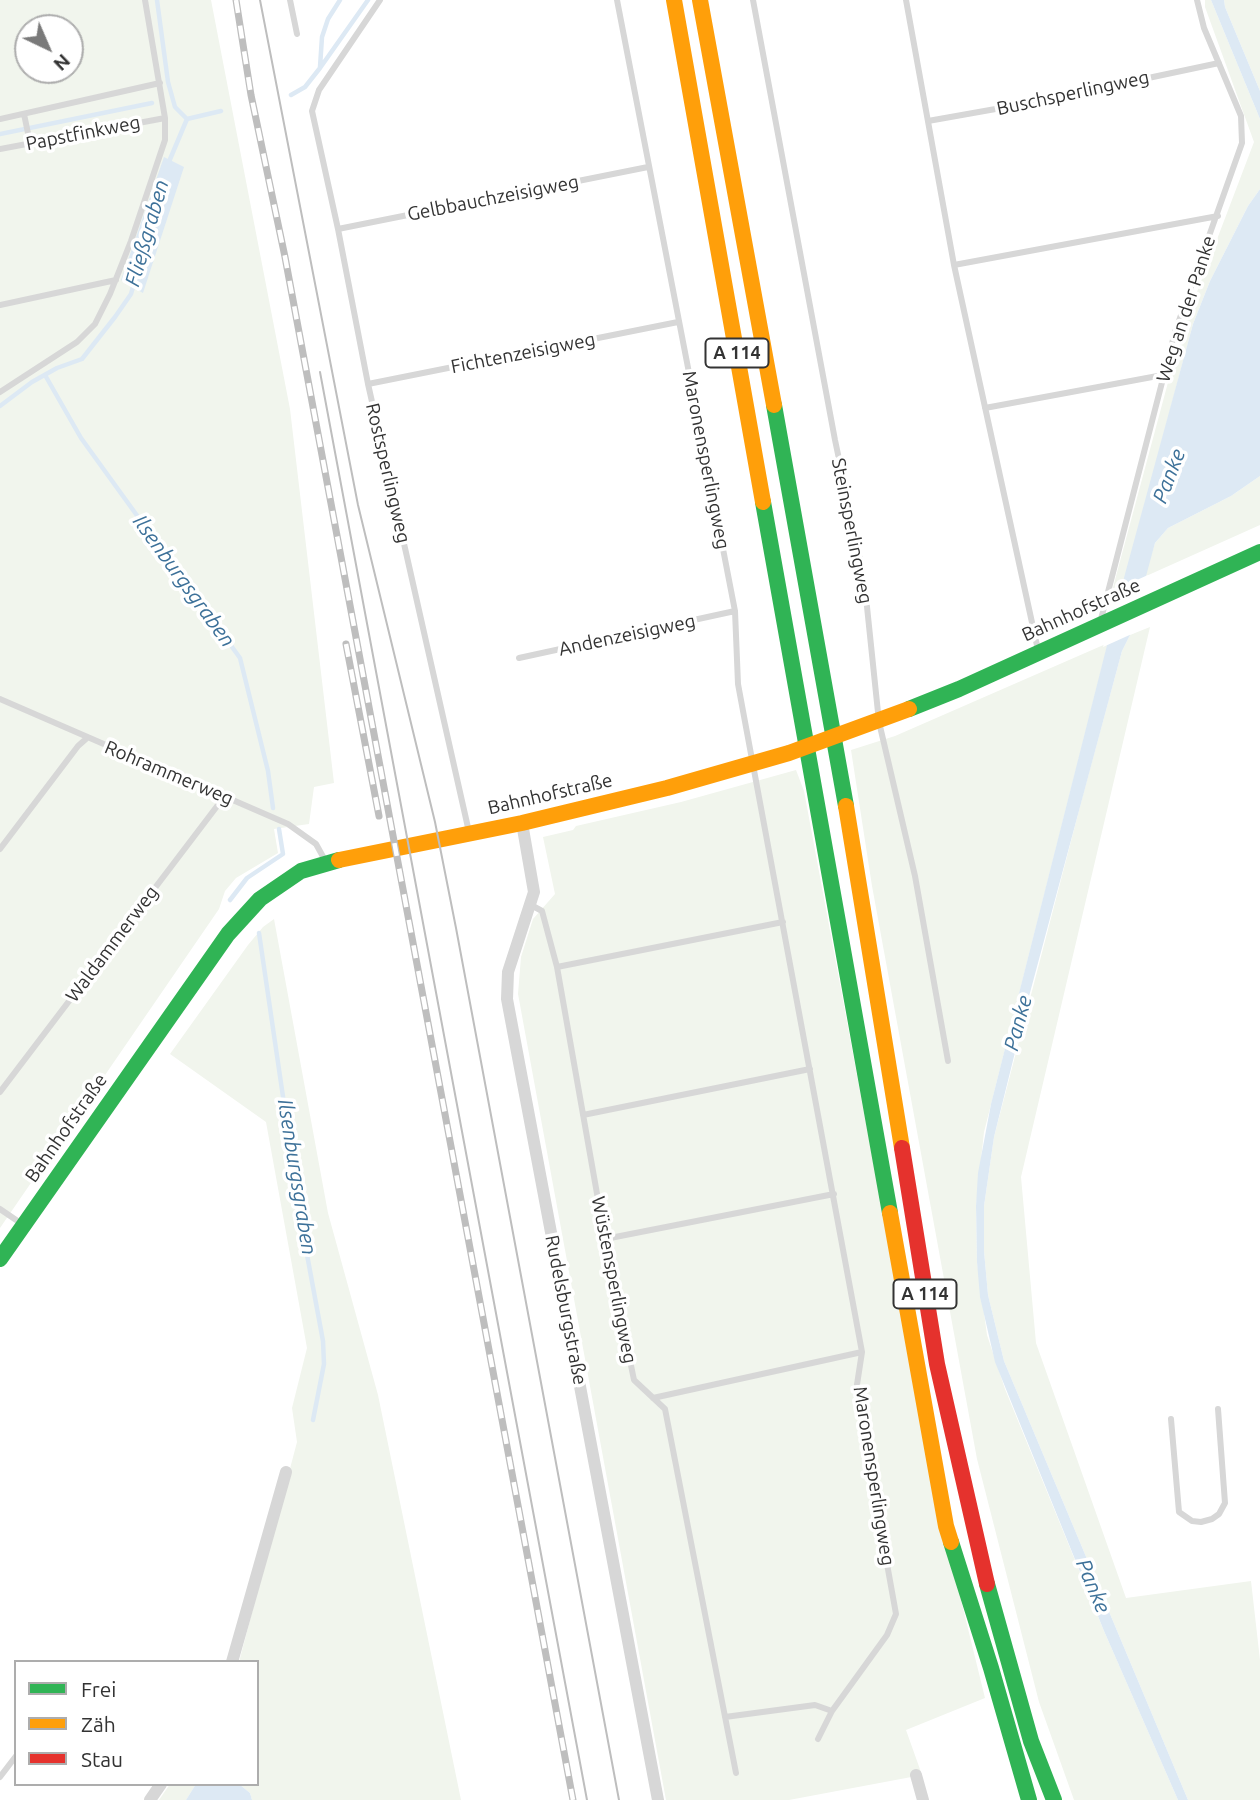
<!DOCTYPE html>
<html>
<head>
<meta charset="utf-8">
<style>
	body { margin:0 }
	#map { position:relative; width:1260px; height:1800px; overflow:hidden; background:#fff; font-family:Ubuntu,sans-serif }
	canvas { display:block }
	.legend { position:absolute; left:14px; top:1660px; width:245px; height:126px; box-sizing:border-box; background:#fff; border:2px solid #adadad; margin:0; padding:9px 12px; list-style:none; font-size:21px; color:#333 }
	.legend li { display:flex; align-items:center; gap:14px; height:35px }
	.legend b { width:35px; border:2px solid #adadad }
	.north { position:absolute; left:14px; top:14px; width:70px; height:70px; box-sizing:border-box; background:#fff; border:2px solid #adadad; border-radius:50%; rotate:136deg; font-size:19px; font-weight:700; line-height:28px; text-align:center; color:#333 }
	.north::after { content:''; display:block; margin:auto; width:24px; height:32px; background:#7a7a7a; clip-path:polygon(50% 0,100% 100%,50% 72%,0 100%) }
</style>
</head>
<body>
<div id="map">
<canvas width="1260" height="1800"></canvas>
<ul class="legend">
<li><b style="height:9px;background:#30b455"></b>Frei</li>
<li><b style="height:9px;background:#ff9f0a"></b>Zäh</li>
<li><b style="height:9px;background:#e5322d"></b>Stau</li>
</ul>
<div class="north">N</div>
</div>
<script>
const ctx = document.querySelector('canvas').getContext('2d');
ctx.lineJoin = 'round';
function fillPath(path, color) { ctx.fillStyle = color; ctx.fill(path, 'evenodd'); }
const toPath = rows => new Path2D(rows.map(r => 'M' + r).join(''));
function trace(path, color, width, dash) { ctx.strokeStyle = color; ctx.lineWidth = width; ctx.lineCap = dash ? 'butt' : 'round'; ctx.setLineDash(dash || []); ctx.stroke(path); }
function drawText(font, color, halo, rows, align = 'center') {
  ctx.font = font + ' Ubuntu,sans-serif'; ctx.lineWidth = 7; ctx.setLineDash([]); ctx.textBaseline = 'middle'; ctx.strokeStyle = halo; ctx.fillStyle = color; for (const [text, x, y, turn = 0] of rows) {
    ctx.save(); ctx.translate(x, y); ctx.rotate((+turn || 0) * Math.PI / 180); ctx.textAlign = isNaN(turn) ? turn : align; if (halo) ctx.strokeText(text, 0, 0); ctx.fillText(text, 0, 0); ctx.restore();
  }
}
fillPath(toPath([
	[0,0,211,0,290,409,334,783,314,787,309,824,274,829,278,853,236,878,225,891,219,909,0,1228],
	[28,28,70,28,70,70,28,70],
	[1205,0,1211,0,1260,119,1260,189,1248,206,1210,281,1193,324,1123,586,1112,591,1181,334,1254,142,1205,7],
	[1224,0,1260,0,1260,91,1225,7],
	[1260,476,1260,525,1144,577,1155,543,1168,528,1231,496],
	[1150,627,1021,1177,1036,1343,1126,1598,1251,1581,1260,1660,1260,1800,1188,1800,1004,1361,988,1295,984,1251,984,1206,994,1137,1083,795,1122,651,1130,635],
	[1108,643,984,1132,976,1206,977,1262,987,1335,1005,1389,1104,1631,1178,1800,1074,1800,1039,1702,977,1459,872,886,851,750,895,736],
	[796,770,804,791,935,1494,985,1698,906,1730,922,1775,789,1800,666,1800,518,994,521,957,533,919,555,894,543,837,573,830,576,826,681,802],
	[274,919,328,1213,378,1395,461,1800,252,1800,250,1793,239,1784,257,1784,257,1662,239,1662,297,1442,292,1408,307,1348,266,1122,170,1054,248,945,263,927],
	[170,1784,196,1784,186,1800,159,1800]
]), '#f1f5ed');
fillPath(toPath([
	[1211,0,1224,0,1225,7,1260,91,1260,119],
	[164,157,184,167,143,293,121,280],
	[1260,189,1260,476,1231,496,1168,528,1155,543,1130,635,1122,651,1028,1000,994,1137,984,1206,984,1251,988,1295,1004,1361,1188,1800,1178,1800,1104,1631,995,1362,980,1297,977,1262,976,1206,978,1173,991,1104,1125,574,1193,324,1210,281,1248,206],
	[196,1784,239,1784,250,1793,252,1800,186,1800]
]), '#dde9f4');
fillPath(toPath([
	[1148,575,1134,633,1103,647,1119,588]
]), '#fff');
trace(toPath([
	[157,0,168,82,175,107,187,119],
	[320,67,322,37,328,19,340,0],
	[291,95,305,87,320,68,368,0],
	[0,134,152,103],
	[168,164,187,119,221,111],
	[45,375,81,438,240,658,268,771,273,808],
	[0,406,32,382,57,368,82,359,115,317,131,294,134,283],
	[230,900,247,878,283,854,279,829],
	[259,933,303,1233,323,1341,324,1364,313,1420]
]), '#dde9f4', 4.5);
trace(toPath([
	[290,0,297,34],
	[380,0,319,90,312,111,338,229,368,384,469,832],
	[617,0,735,611,738,684,862,1352,856,1391,896,1614,887,1635,832,1711,818,1739],
	[753,0,835,440,864,578,879,722,915,876,948,1061],
	[906,0,954,265,1038,650],
	[24,114,30,143],
	[0,119,160,83],
	[928,121,1035,102,1219,63],
	[0,149,165,118],
	[338,229,648,167],
	[954,265,1218,216],
	[0,305,116,280],
	[368,384,678,322],
	[0,392,77,342,95,324,110,294,131,241,165,140,165,118,145,0],
	[985,408,1163,375],
	[1100,623,1175,332,1242,143,1241,116,1204,28,1197,0],
	[519,658,735,611],
	[0,699,288,824,316,844,326,862],
	[0,849,78,746,87,738],
	[531,905,542,911,557,967,605,1239,634,1380,665,1409,736,1773],
	[557,967,783,922],
	[0,1092,224,797],
	[583,1115,810,1069],
	[0,1209,22,1224],
	[605,1239,834,1194],
	[653,1398,862,1352],
	[1171,1419,1179,1512,1192,1521,1201,1522,1212,1519,1219,1514,1225,1503,1218,1409],
	[725,1717,815,1705,832,1711],
	[0,1777,16,1756]
]), '#d7d7d7', 6);
trace(toPath([
	[522,823,534,892,508,972,507,999,658,1800],
	[232,1662,286,1472],
	[916,1775,923,1800],
	[150,1800,161,1784]
]), '#d7d7d7', 12);
trace(toPath([
	[774,405,846,806],
	[763,502,890,1213],
	[909,709,959,689,1260,552],
	[0,1259,228,934,260,899,301,871,339,860],
	[951,1542,991,1668,1029,1800],
	[987,1584,1031,1741,1054,1800]
]), '#30b455', 16);
trace(toPath([
	[674,0,763,502],
	[700,0,774,405],
	[846,806,902,1148],
	[339,860,522,823,667,788,789,753,909,709],
	[890,1213,946,1526,951,1542]
]), '#ff9f0a', 16);
trace(toPath([
	[902,1148,937,1364,987,1584]
]), '#e5322d', 16);
trace(toPath([
	[260,0,358,505,435,822,456,928,619,1800],
	[320,372,587,1800]
]), '#bebebe', 2);
const rail = toPath([
	[236,0,251,95,285,257,573,1800],
	[346,644,379,816]
]);
trace(rail, '#bebebe', 7);
trace(rail, '#fff', 4.5, [13]);
for (const [x, y, w] of [
	[737,353,63],
	[925,1294,63]
]) { const box = new Path2D(); box.roundRect(x - w / 2, y - 14.5, w, 29, 5); ctx.fillStyle = '#fff'; ctx.fill(box); trace(box, '#333', 2); }
drawText('bold 18px', '#333', null, [
	["A 114",737,353],
	["A 114",925,1294]
]);
drawText('19px', '#333', '#fff', [
	["Buschsperlingweg",1073,93,-12],
	["Papstfinkweg",83,133,-11],
	["Gelbbauchzeisigweg",493,198,-11],
	["Weg an der Panke",1186,309,-72],
	["Fichtenzeisigweg",523,353,-11],
	["Maronensperlingweg",706,460,79],
	["Rostsperlingweg",388,473,77],
	["Steinsperlingweg",852,531,79],
	["Bahnhofstraße",1081,610,-24],
	["Andenzeisigweg",627,635,-12],
	["Rohrammerweg",169,773,23],
	["Bahnhofstraße",550,794,-13],
	["Waldammerweg",112,944,-53],
	["Bahnhofstraße",66,1128,-55],
	["Wüstensperlingweg",614,1280,79],
	["Rudelsburgstraße",566,1310,79],
	["Maronensperlingweg",874,1476,81]
]);
drawText('italic 21px', '#3d7199', '#fff', [
	["Fließgraben",147,233,-74],
	["Panke",1169,476,-69],
	["Ilsenburgsgraben",184,581,54],
	["Panke",1018,1023,-75],
	["Ilsenburgsgraben",297,1177,81],
	["Panke",1093,1586,67]
]);
</script>
</body>
</html>
